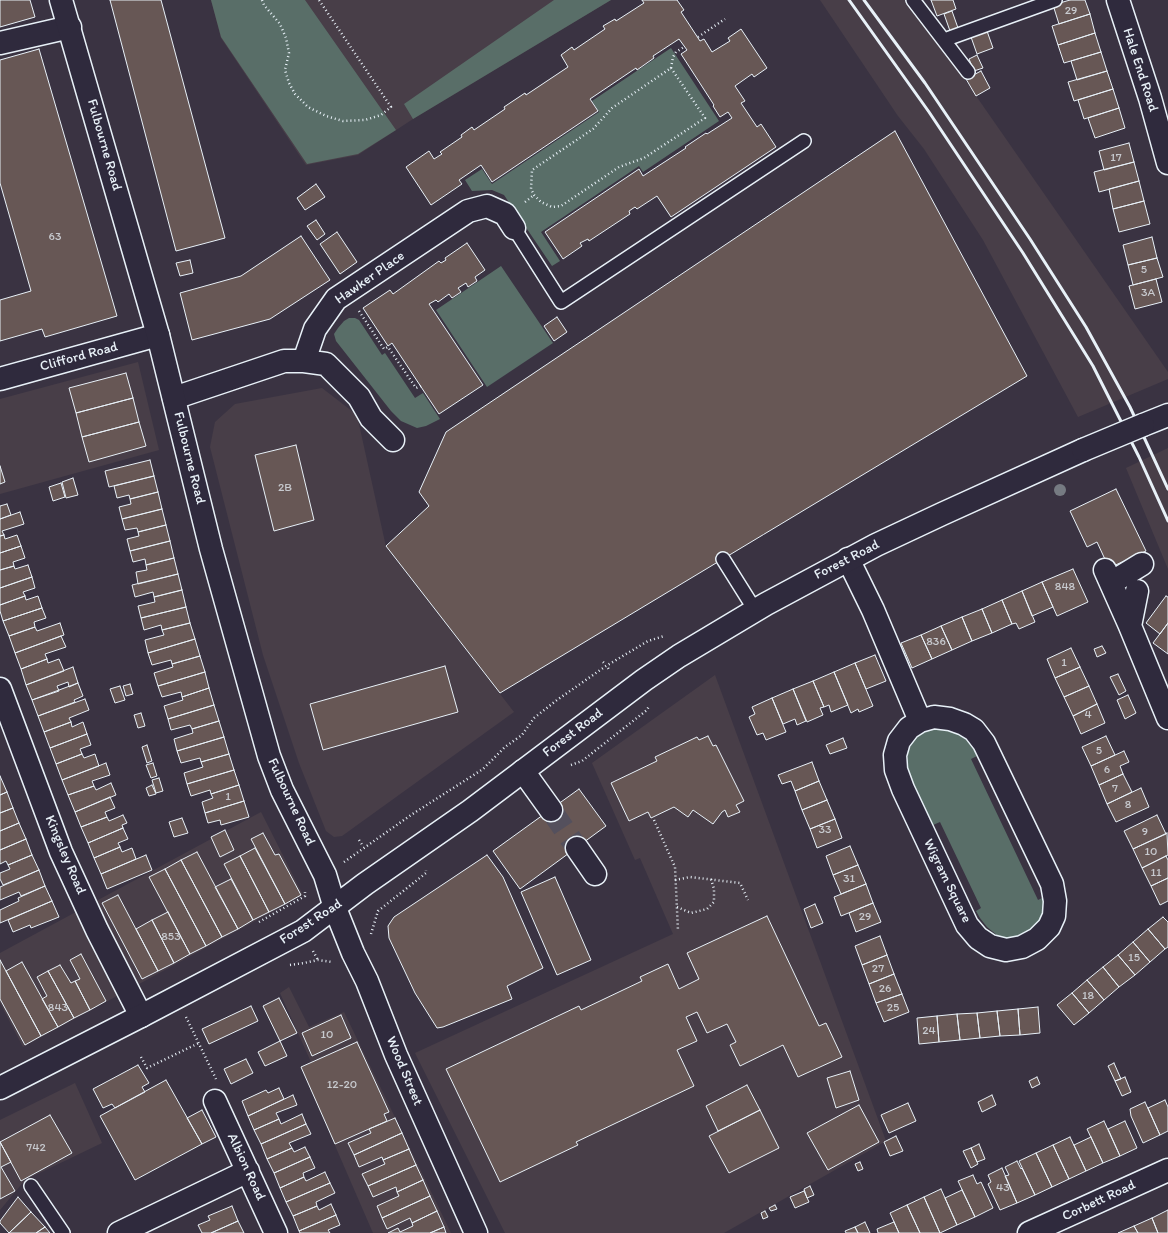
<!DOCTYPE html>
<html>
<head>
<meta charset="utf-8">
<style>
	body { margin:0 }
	canvas { display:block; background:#3a3342 }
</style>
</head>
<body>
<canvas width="1168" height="1233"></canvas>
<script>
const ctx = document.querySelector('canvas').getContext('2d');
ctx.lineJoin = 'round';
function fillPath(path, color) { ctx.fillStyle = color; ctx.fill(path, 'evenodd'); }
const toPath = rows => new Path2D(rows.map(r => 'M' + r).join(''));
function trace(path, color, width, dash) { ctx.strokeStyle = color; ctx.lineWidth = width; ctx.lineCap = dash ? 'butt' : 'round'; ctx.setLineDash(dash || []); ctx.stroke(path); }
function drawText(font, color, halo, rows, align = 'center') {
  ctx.font = font + ' Itim,sans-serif'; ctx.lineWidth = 3.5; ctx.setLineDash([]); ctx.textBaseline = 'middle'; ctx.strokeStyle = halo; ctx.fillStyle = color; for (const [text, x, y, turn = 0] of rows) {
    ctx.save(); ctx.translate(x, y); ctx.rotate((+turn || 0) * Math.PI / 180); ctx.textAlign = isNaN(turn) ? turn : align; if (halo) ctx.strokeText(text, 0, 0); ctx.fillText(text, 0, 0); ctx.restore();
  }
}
fillPath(toPath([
	[211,0,611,0,413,119,358,155,306,165,221,38],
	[820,0,905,0,965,80,1168,372,1168,379,1078,417,983,240,924,149,898,116],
	[138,362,159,450,0,494,0,399],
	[322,388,357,415,386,547,514,712,342,836,334,837,326,831,299,763,263,655,210,447,215,422,235,404],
	[1168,448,1168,569,1126,468],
	[715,675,886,1141,724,1233,505,1233,415,1053,673,934,640,858,635,860,592,763],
	[261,812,303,895,23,1047,0,1003,0,953],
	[289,987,309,1027,344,1012,451,1233,373,1233,301,1067,311,1062,280,993],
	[75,1083,102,1143,25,1180,0,1210,0,1120]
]), '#483e48');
fillPath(toPath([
	[211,0,305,0,396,130,358,154,307,164,221,37],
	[554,0,611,0,413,119,404,104],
	[671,48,719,121,643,172,639,166,541,232,560,261,552,266,504,195,492,190,472,191,465,180,482,169,492,184,599,112,592,101],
	[501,266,553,343,487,387,436,310],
	[349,318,355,318,359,320,382,355,385,353,415,398,423,393,440,419,426,426,417,428,401,421,391,411,336,341,334,334,338,328,344,321],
	[942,727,959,733,971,743,977,756,971,759,1038,900,1044,897,1044,915,1039,924,1032,932,1019,938,1010,939,998,936,987,927,980,918,976,911,981,908,940,822,933,825,910,778,907,764,908,751,914,740,920,730]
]), '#596e68');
const building = toPath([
	[0,0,30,0,35,17,0,27,0,0],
	[110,0,161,0,225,238,176,251,110,0],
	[642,0,677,0,684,10,681,12,700,41,704,39,712,52,730,41,728,38,741,29,767,68,754,77,752,74,735,86,745,101,741,103,757,127,761,124,776,147,671,217,657,196,637,209,635,207,629,211,630,214,589,241,588,239,580,243,582,246,563,259,545,232,639,169,643,176,686,148,685,147,706,133,707,134,732,118,728,112,720,117,713,106,714,105,681,54,687,50,679,39,653,56,654,58,637,70,636,68,590,99,598,111,492,182,481,165,459,180,462,184,431,205,406,167,429,151,434,159,442,154,440,152,462,137,461,135,472,127,474,130,505,109,504,107,525,93,526,95,568,67,561,55,572,47,574,50,605,29,603,26,615,19,616,21,644,3,642,0],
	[931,0,953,0,956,9,937,16,931,0],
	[1070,0,1085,0,1090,14,1059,24,1053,5,1070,0],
	[952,11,958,28,950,31,944,14,952,11],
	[1090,14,1095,33,1058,45,1052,26,1090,14],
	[987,31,993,48,977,54,971,37,987,31],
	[1095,33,1101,52,1064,63,1058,45,1095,33],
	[39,49,117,316,45,337,42,329,0,341,0,300,31,291,0,183,0,60,39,49],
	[1101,52,1107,71,1077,80,1071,61,1101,52],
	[977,55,983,68,974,71,969,59,977,55],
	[981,71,990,88,976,96,966,79,981,71],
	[1107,71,1113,89,1074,101,1068,82,1107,71],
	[1113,89,1119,108,1084,119,1078,100,1113,89],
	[1119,108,1125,128,1095,138,1088,118,1119,108],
	[895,131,1027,376,500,693,386,546,429,506,419,492,446,432,895,131],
	[1129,143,1134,162,1104,170,1099,151,1129,143],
	[1134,162,1139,181,1099,192,1094,172,1134,162],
	[1139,181,1144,201,1113,209,1109,189,1139,181],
	[316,184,325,197,305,210,297,198,316,184],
	[1144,201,1150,224,1119,232,1113,209,1144,201],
	[316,220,325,234,317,240,307,226,316,220],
	[337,232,357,262,340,274,320,244,337,232],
	[301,236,330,280,270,319,192,340,180,293,241,276,301,236],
	[1152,237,1157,258,1128,265,1123,245,1152,237],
	[467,243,485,270,475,277,477,281,468,287,466,283,458,288,461,292,452,298,449,294,438,302,436,300,429,304,483,385,439,414,392,343,388,346,363,308,390,290,393,294,439,261,441,263,446,260,445,258,467,243],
	[1157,258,1163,277,1133,285,1128,265,1157,258],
	[190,260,193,273,180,276,176,263,190,260],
	[1156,279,1162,302,1135,309,1129,286,1156,279],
	[557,317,567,332,554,341,544,326,557,317],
	[126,373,133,398,76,413,69,388,126,373],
	[133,398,139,422,82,437,76,413,133,398],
	[139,422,146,446,89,462,82,437,139,422],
	[296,445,314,520,274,531,255,455,296,445],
	[150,460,154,476,109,487,105,471,150,460],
	[0,466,5,482,0,484,0,466],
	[154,476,158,492,130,499,129,495,117,498,114,486,154,476],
	[73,478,78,495,66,498,62,482,73,478],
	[61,483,65,497,53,501,49,487,61,483],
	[1116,489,1146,551,1109,568,1097,542,1087,547,1070,511,1116,489],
	[158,492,162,509,122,519,119,507,131,504,130,499,158,492],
	[7,504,11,515,0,519,0,506,7,504],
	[162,509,166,525,138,532,137,528,125,530,122,519,162,509],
	[20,512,24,524,2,531,4,535,0,536,0,519,20,512],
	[166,525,170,541,130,551,127,539,139,536,138,532,166,525],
	[4,535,5,539,17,535,21,546,0,553,0,536,4,535],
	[170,541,174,558,146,565,145,559,133,562,130,551,170,541],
	[21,546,25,558,13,562,14,566,0,570,0,553,21,546],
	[174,558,178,574,138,584,136,572,147,570,146,565,174,558],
	[28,565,32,577,0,588,0,570,14,566,15,569,28,565],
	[1073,569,1088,602,1057,616,1042,582,1073,569],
	[178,574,182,590,154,597,153,592,135,597,132,585,178,574],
	[32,577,35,588,23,592,25,596,0,605,0,588,32,577],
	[1042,582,1053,607,1032,616,1022,591,1042,582],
	[182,590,186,607,141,618,138,606,155,602,154,597,182,590],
	[1022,591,1035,622,1019,629,1016,623,1012,624,1002,600,1022,591],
	[25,596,26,600,38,596,42,608,3,621,0,611,0,605,25,596],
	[1166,596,1168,597,1168,623,1160,634,1146,623,1166,596],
	[1002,600,1012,624,992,633,982,609,1002,600],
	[186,607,190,623,162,630,161,625,144,630,141,618,186,607],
	[42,608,46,618,34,622,35,627,9,636,3,621,42,608],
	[982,609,992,633,972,641,962,617,982,609],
	[962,617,972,641,952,650,941,626,962,617],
	[60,623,64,635,15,653,9,636,35,627,37,631,60,623],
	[190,623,195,639,148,653,145,640,164,635,162,630,190,623],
	[1168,623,1168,654,1153,643,1168,623],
	[941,626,952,650,932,659,921,635,941,626],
	[921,635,932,659,912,668,901,643,921,635],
	[61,636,66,647,45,654,47,659,21,669,15,653,61,636],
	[195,639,200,656,172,664,171,660,152,665,148,653,195,639],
	[1102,646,1106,653,1097,657,1094,649,1102,646],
	[1071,648,1080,667,1055,678,1047,659,1071,648],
	[875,655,886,681,866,689,855,663,875,655],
	[200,656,205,672,158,686,154,673,173,667,172,664,200,656],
	[47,659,48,663,59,659,64,671,26,685,21,669,47,659],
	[855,663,873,706,859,712,858,709,851,713,834,672,855,663],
	[445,666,458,712,323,750,310,704,445,666],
	[73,667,78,683,69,687,68,682,57,686,59,691,32,700,26,685,73,667],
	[1080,667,1089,686,1064,697,1055,678,1080,667],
	[205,672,209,688,182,697,181,692,162,697,158,686,205,672],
	[834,672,848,705,831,712,829,705,824,707,813,681,834,672],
	[1118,674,1126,691,1119,695,1110,677,1118,674],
	[813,681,824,707,820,708,823,715,807,722,793,689,813,681],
	[78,683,83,696,74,700,75,702,38,716,32,700,78,683],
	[130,684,133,694,126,696,123,686,130,684],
	[120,686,125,700,115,703,110,689,120,686],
	[1089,686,1097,704,1073,716,1064,697,1089,686],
	[209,688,214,705,168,719,164,706,183,700,182,697,209,688],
	[793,689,806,721,797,725,795,719,783,724,772,698,793,689],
	[1128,695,1136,713,1125,719,1117,700,1128,695],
	[772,698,786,732,766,740,763,733,757,735,749,717,755,714,752,707,772,698],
	[85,699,89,710,69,718,71,722,44,732,38,716,85,699],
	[1097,704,1105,723,1081,734,1073,716,1097,704],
	[214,705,219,721,192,729,190,725,171,730,168,719,214,705],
	[141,713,145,726,138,728,134,715,141,713],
	[219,721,224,737,177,751,174,739,193,733,192,729,219,721],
	[71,722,72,727,83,722,87,734,50,748,44,732,71,722],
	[87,734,91,745,80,749,82,754,56,764,50,748,87,734],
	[708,736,713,746,716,745,744,801,736,805,740,812,728,817,725,810,722,812,713,824,693,810,688,817,674,807,651,818,648,812,629,821,611,783,657,761,655,757,697,737,699,740,708,736],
	[1106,736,1115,755,1091,766,1082,747,1106,736],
	[224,737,229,754,201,762,200,758,181,763,177,751,224,737],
	[843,738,847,748,830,754,826,745,843,738],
	[147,745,152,761,147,763,142,747,147,745],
	[1124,751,1129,762,1120,766,1123,774,1099,785,1091,766,1124,751],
	[82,754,84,758,95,754,99,766,62,780,56,764,82,754],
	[229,754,234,770,187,784,184,773,203,767,201,762,229,754],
	[812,762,819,781,795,791,791,781,782,784,778,775,812,762],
	[106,763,110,775,92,781,94,786,68,795,62,780,106,763],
	[153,763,157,776,151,778,146,765,153,763],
	[234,770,239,785,211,794,210,790,191,796,187,784,234,770],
	[1123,774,1132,792,1107,804,1099,785,1123,774],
	[0,776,7,792,0,795,0,776],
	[159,778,163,791,156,793,152,780,159,778],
	[819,781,827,800,802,810,795,791,819,781],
	[111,783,116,795,75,812,68,795,94,786,96,790,111,783],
	[152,785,156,794,149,796,146,788,152,785],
	[239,785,244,801,205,813,202,802,213,798,211,794,239,785],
	[1141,788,1149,807,1116,822,1107,804,1141,788],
	[579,789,606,826,520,889,493,851,579,789],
	[7,792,13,808,0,813,0,795,7,792],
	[110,797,115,808,105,812,107,817,81,827,75,812,110,797],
	[827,800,835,819,810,829,802,810,827,800],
	[244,801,249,817,221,825,220,820,208,823,205,813,244,801],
	[13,808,19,823,0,831,0,813,13,808],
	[123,815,127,823,122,825,123,828,88,843,81,827,107,817,109,821,123,815],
	[1157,815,1166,834,1133,849,1124,831,1157,815],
	[182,818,188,833,174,837,169,822,182,818],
	[835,819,842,838,817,848,810,829,835,819],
	[19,823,26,839,0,850,0,831,19,823],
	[123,828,128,839,118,843,120,847,94,858,88,843,123,828],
	[225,830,234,850,220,857,211,837,225,830],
	[263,833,275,855,279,854,301,895,285,904,251,839,263,833],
	[1167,833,1168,855,1142,868,1133,849,1167,833],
	[26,839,32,855,8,865,6,861,0,864,0,850,26,839],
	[850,846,858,865,833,875,826,856,850,846],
	[120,847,122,852,132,848,136,859,101,874,94,858,120,847],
	[255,848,285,904,269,912,240,856,255,848],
	[197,852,238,929,222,937,181,860,197,852],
	[32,855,39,870,3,885,0,879,0,873,10,869,8,865,32,855],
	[146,855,152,870,107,889,101,874,146,855],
	[487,855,503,877,543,968,507,986,512,999,443,1027,437,1028,415,993,389,938,388,926,394,917,487,855],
	[240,856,269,912,253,920,224,864,240,856],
	[1166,856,1168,860,1168,878,1151,886,1142,868,1166,856],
	[181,860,222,937,206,946,165,869,181,860],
	[858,865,866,884,841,894,833,875,858,865],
	[165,869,206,946,190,954,149,877,165,869],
	[39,870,45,886,21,896,19,892,0,900,0,887,39,870],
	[555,877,591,960,557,975,521,892,555,877],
	[1168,878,1168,901,1160,905,1151,886,1168,878],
	[231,879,253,920,238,929,215,887,231,879],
	[866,884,873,903,841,916,834,897,866,884],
	[45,886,52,901,0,923,0,910,19,901,18,898,45,886],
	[118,895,158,971,142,979,102,903,118,895],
	[52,901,59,917,31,928,30,925,13,932,8,920,52,901],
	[873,903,881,922,856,932,849,913,873,903],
	[815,904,823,923,811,928,804,909,815,904],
	[168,912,190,954,174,963,152,920,168,912],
	[767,916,819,1026,826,1023,842,1057,798,1077,783,1045,740,1066,730,1045,736,1042,727,1024,707,1033,697,1012,686,1017,697,1041,677,1050,694,1086,576,1142,578,1145,500,1182,446,1069,579,1006,581,1010,642,981,640,977,668,964,679,989,699,979,687,953,767,916],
	[1163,917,1168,922,1168,947,1165,949,1148,929,1163,917],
	[152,920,174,963,158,971,136,929,152,920],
	[1148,929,1165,949,1150,962,1133,942,1148,929],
	[880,936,887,955,862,965,855,946,880,936],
	[1133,942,1150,962,1135,975,1118,955,1133,942],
	[81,954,106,1001,90,1010,75,981,80,979,70,960,81,954],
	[887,955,894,974,869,984,862,965,887,955],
	[1118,955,1135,975,1119,987,1103,967,1118,955],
	[0,960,41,1036,25,1045,0,999,0,960],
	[22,962,58,1027,41,1036,6,971,22,962],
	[60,965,71,983,75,981,90,1010,74,1018,48,971,60,965],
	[1103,967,1119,987,1104,1000,1087,980,1103,967],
	[48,971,74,1018,58,1027,42,999,47,996,37,977,48,971],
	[894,974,902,994,876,1003,869,984,894,974],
	[1087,980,1104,1000,1089,1013,1072,993,1087,980],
	[1072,993,1089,1013,1074,1025,1057,1005,1072,993],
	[902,994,909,1012,884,1022,876,1003,902,994],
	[279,998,297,1033,280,1041,263,1006,279,998],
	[251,1006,258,1021,209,1044,202,1029,251,1006],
	[1038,1007,1040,1033,1020,1035,1018,1009,1038,1007],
	[1018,1009,1020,1035,1000,1036,997,1011,1018,1009],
	[997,1011,1000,1036,980,1038,977,1013,997,1011],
	[977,1013,980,1038,960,1040,957,1014,977,1013],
	[957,1014,960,1040,939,1042,937,1016,957,1014],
	[341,1015,351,1038,312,1056,302,1033,341,1015],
	[937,1016,939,1042,919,1044,917,1018,937,1016],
	[280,1041,287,1056,265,1066,258,1052,280,1041],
	[357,1042,389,1112,384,1114,387,1121,335,1144,301,1067,357,1042],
	[246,1059,253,1073,231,1084,224,1069,246,1059],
	[1114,1063,1121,1079,1115,1081,1108,1066,1114,1063],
	[138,1065,149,1083,142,1087,145,1092,115,1108,112,1104,103,1108,93,1089,138,1065],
	[850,1071,859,1100,836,1108,827,1078,850,1071],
	[1037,1077,1040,1084,1032,1088,1029,1081,1037,1077],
	[1125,1077,1131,1092,1122,1096,1115,1081,1125,1077],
	[166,1080,202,1144,135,1180,100,1116,166,1080],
	[747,1085,760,1110,718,1131,706,1106,747,1085],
	[279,1088,284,1099,248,1116,242,1101,266,1090,268,1093,279,1088],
	[293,1095,297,1105,276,1113,279,1119,254,1130,248,1116,293,1095],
	[992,1095,996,1105,982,1112,978,1102,992,1095],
	[1165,1100,1168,1107,1168,1131,1160,1135,1148,1108,1165,1100],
	[1145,1102,1160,1135,1143,1143,1131,1116,1130,1109,1145,1102],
	[908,1103,916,1121,889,1133,881,1115,908,1103],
	[859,1105,879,1142,828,1170,807,1133,859,1105],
	[202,1110,216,1137,202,1144,187,1118,202,1110],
	[760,1110,779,1148,729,1173,709,1136,760,1110],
	[302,1114,306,1124,261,1144,254,1130,279,1119,281,1124,302,1114],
	[50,1115,72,1153,21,1181,0,1142,50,1115],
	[395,1118,402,1133,354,1155,348,1143,371,1133,369,1129,395,1118],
	[1104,1121,1120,1156,1103,1163,1087,1129,1104,1121],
	[1125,1121,1137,1148,1120,1156,1108,1129,1125,1121],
	[306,1124,311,1134,289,1143,292,1148,267,1159,261,1144,306,1124],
	[402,1133,409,1149,383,1160,382,1157,359,1167,354,1155,402,1133],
	[896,1136,903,1151,890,1156,884,1142,896,1136],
	[1070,1137,1086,1171,1069,1179,1053,1145,1070,1137],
	[1091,1137,1103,1163,1086,1171,1074,1145,1091,1137],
	[0,1142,11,1162,1,1167,15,1191,0,1199,0,1142],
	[979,1144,985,1159,977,1162,971,1148,979,1144],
	[1053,1145,1069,1179,1052,1187,1036,1153,1053,1145],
	[305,1147,310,1157,274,1173,267,1159,292,1148,294,1152,305,1147],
	[971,1148,978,1164,971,1168,963,1151,971,1148],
	[409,1149,416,1165,368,1186,362,1174,385,1164,383,1160,409,1149],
	[1036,1153,1052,1187,1035,1195,1019,1161,1036,1153],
	[310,1157,315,1168,303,1173,304,1177,280,1188,274,1173,310,1157],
	[1017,1161,1021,1169,1022,1168,1035,1195,1017,1203,1005,1176,1009,1175,1005,1167,1017,1161],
	[860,1162,863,1169,858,1171,855,1164,860,1162],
	[416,1165,423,1180,397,1192,396,1187,373,1197,368,1186,416,1165],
	[1002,1168,1017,1203,1000,1210,988,1184,991,1182,988,1175,1002,1168],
	[325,1172,330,1183,286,1202,280,1188,304,1177,306,1181,325,1172],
	[973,1175,977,1184,981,1182,993,1208,975,1217,958,1181,973,1175],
	[423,1180,430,1196,382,1218,377,1206,399,1196,397,1192,423,1180],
	[330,1183,335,1193,316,1202,317,1206,293,1216,286,1202,330,1183],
	[810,1186,814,1195,807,1198,804,1189,810,1186],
	[941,1189,957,1225,940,1233,924,1197,941,1189],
	[962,1190,975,1217,957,1225,945,1198,962,1190],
	[804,1191,809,1202,795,1208,790,1197,804,1191],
	[430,1196,437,1211,412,1223,410,1218,387,1229,382,1218,430,1196],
	[18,1197,31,1212,9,1233,0,1223,0,1221,18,1197],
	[924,1197,940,1233,920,1233,907,1205,924,1197],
	[331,1204,336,1215,299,1231,293,1216,317,1206,319,1210,331,1204],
	[775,1205,777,1209,771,1211,769,1208,775,1205],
	[907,1205,920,1233,899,1233,890,1213,907,1205],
	[232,1206,238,1221,211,1233,202,1233,198,1225,210,1220,208,1216,232,1206],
	[1168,1210,1168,1233,1158,1233,1152,1218,1168,1210],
	[437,1211,444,1227,430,1233,388,1233,398,1228,400,1232,413,1226,412,1223,437,1211],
	[765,1211,768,1217,763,1219,761,1213,765,1211],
	[31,1212,45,1227,36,1233,9,1233,31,1212],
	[336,1215,340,1225,328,1230,330,1233,300,1233,299,1231,336,1215],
	[1152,1218,1158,1233,1138,1233,1134,1226,1152,1218],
	[238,1221,244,1233,211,1233,238,1221],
	[865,1222,870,1233,858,1233,855,1227,865,1222],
	[894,1222,899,1233,878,1233,877,1229,894,1222],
	[1134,1226,1138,1233,1118,1233,1134,1226],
	[45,1227,50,1233,36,1233,45,1227],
	[444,1227,446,1233,430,1233,444,1227],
	[855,1227,858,1233,846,1233,845,1231,855,1227]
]);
fillPath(building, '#675755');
trace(building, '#e8f1f8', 1);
trace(toPath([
	[551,810,577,848]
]), '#54505d', 22, [22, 11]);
const lane = toPath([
	[913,0,968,72],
	[944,40,1055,0],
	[514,228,561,302,804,141],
	[723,559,755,610],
	[31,1186,63,1233]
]);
const street = toPath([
	[0,43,70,27],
	[304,361,326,364,359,397,371,418,393,440],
	[0,379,158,335],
	[174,398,284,361,304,361,315,329,336,299,468,211,487,206,505,214,514,228],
	[848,559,873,610,920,721],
	[1105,570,1130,626,1168,718],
	[1111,583,1142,564],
	[1130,626,1137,591],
	[0,689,61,852,97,930,141,1016],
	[934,717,950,719,964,724,974,730,984,743,1052,884,1055,901,1054,916,1049,927,1037,939,1022,947,1006,950,990,946,978,938,967,925,903,789,896,770,895,755,899,741,909,728,920,721,934,717],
	[523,771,551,810],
	[577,848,595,874],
	[215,1101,276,1233],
	[119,1233,248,1171],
	[1029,1233,1168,1170]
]);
const secondary = toPath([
	[61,0,158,335,211,549,269,756,282,790,325,875,335,908,353,953,367,981,396,1055,476,1233],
	[1118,0,1150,98,1168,163]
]);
const primary = toPath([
	[1143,425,1168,415],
	[0,1088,141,1016,303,931,365,884,470,811,644,680,679,656,766,604,876,545,942,514,1083,450]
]);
trace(lane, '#e8f1f8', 16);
trace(street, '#e8f1f8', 25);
trace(secondary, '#e8f1f8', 25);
trace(primary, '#e8f1f8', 25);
trace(toPath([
	[262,0,264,5,280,24,286,38,289,53,285,70,289,83,295,94,308,107,326,116,343,121,365,120,381,115,391,107,319,0],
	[698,37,725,19],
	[671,68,705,118,644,158,619,167,561,206,552,207,541,202,534,195,531,189,532,170,593,129,612,108,671,68],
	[671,68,673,57,676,52,684,47],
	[525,202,534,195],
	[359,311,384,349,388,347,416,388,421,386],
	[603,662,605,664],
	[608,668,610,671],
	[571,765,582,761,647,710,649,706],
	[654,820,675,867,678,931],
	[359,840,363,846],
	[344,862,411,815,483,769,505,747,522,735,534,718,557,700,606,666,648,641,664,636],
	[675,880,690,877,740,883,748,900],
	[677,907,691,913,707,909,714,902,714,889,711,879],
	[259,922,305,896,305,892],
	[371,934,378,911,426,873,426,870],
	[313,951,318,960],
	[290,965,304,963,318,960,332,962],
	[186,1017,216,1079],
	[141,1057,147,1068,199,1043]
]), '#e8f1f8', 2.5, [1, 3]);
trace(lane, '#2f2a3d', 13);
trace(street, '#2f2a3d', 22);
trace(secondary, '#2f2a3d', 22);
trace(primary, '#2f2a3d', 22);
trace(toPath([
	[849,0,929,112,1023,253,1093,366,1139,457,1168,521],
	[864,0,925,83,1030,239,1086,327,1130,407,1168,489]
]), '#e8f1f8', 3);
const primaryBridge = toPath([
	[1083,450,1143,425]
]);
trace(primaryBridge, '#e8f1f8', 25, []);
trace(primaryBridge, '#2f2a3d', 22);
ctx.fillStyle = '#767b82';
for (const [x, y] of [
	[1060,490]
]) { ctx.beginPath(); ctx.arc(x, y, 6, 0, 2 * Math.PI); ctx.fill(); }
drawText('12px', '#c8cacf', null, [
	["29",1071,11],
	["17",1116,158],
	["63",55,237],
	["5",1144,270],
	["3A",1148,293],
	["2B",285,488],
	["848",1065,587],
	["836",936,642],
	["1",1064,663],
	["4",1088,715],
	["5",1099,751],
	["6",1107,770],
	["7",1115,789],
	["1",228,797],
	["8",1128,805],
	["33",825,830],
	["9",1145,832],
	["10",1151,852],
	["11",1156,873],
	["31",849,879],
	["29",865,917],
	["853",171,937],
	["15",1134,958],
	["27",878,969],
	["26",885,989],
	["18",1088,996],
	["843",58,1008],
	["25",893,1008],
	["24",929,1031],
	["10",327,1035],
	["12-20",342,1085],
	["742",36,1148],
	["43",1003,1188]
]);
drawText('14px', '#e8f1f8', '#2f2a3d', [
	["Hale End Road",1140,70,72],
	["Fulbourne Road",104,145,74],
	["Hawker Place",370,278,-35],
	["Clifford Road",79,357,-15],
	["Fulbourne Road",189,458,76],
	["Forest Road",847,560,-27],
	["Forest Road",573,733,-37],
	["Fulbourne Road",291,802,65],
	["Kingsley Road",65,855,67],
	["Wigram Square",947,881,64],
	["Forest Road",311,922,-33],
	["Wood Street",404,1071,67],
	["Albion Road",246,1167,65],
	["Corbett Road",1099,1201,-25]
]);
</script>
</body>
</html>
